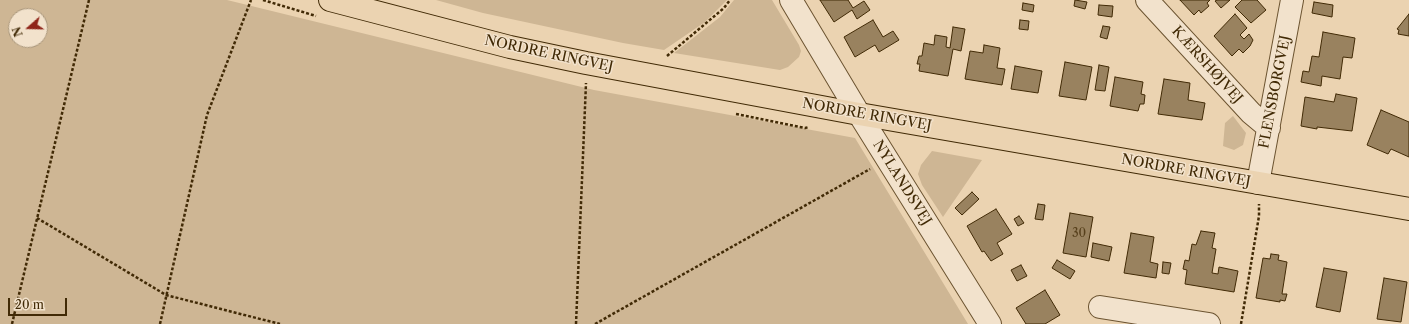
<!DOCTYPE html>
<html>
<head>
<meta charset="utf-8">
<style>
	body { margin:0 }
	#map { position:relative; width:1409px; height:324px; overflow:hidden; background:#ebd3b1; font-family:"Libre Caslon Text",serif }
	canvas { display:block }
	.north { position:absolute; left:8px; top:8px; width:40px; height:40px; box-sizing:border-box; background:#f2e2cc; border:1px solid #ab987d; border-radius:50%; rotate:250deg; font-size:11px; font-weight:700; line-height:16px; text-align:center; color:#412a06 }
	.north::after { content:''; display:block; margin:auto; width:14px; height:18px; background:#8f2418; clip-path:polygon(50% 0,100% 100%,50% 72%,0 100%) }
	.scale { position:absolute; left:8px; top:298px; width:59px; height:18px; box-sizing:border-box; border:2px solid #412a06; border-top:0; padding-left:5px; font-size:12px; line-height:14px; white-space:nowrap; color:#412a06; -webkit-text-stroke:3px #f2e2cc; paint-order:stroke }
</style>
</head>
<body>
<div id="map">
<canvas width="1409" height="324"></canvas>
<div class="north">N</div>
<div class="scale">20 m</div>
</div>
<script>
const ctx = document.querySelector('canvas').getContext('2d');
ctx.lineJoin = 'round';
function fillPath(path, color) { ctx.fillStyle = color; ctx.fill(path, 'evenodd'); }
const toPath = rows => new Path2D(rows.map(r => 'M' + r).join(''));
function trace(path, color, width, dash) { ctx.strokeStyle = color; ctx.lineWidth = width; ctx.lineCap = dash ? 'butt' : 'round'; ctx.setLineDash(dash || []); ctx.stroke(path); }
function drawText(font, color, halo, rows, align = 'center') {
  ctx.font = font + ' "Libre Caslon Text",serif'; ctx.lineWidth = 3; ctx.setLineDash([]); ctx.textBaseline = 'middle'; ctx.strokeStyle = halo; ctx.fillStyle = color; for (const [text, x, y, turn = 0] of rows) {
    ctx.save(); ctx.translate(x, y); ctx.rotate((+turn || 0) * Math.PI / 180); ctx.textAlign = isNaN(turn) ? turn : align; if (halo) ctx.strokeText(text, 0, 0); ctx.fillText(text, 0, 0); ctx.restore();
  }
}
fillPath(toPath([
	[0,0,227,0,594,90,855,138,968,324,0,324],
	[16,16,40,16,40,40,16,40],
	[436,0,727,0,705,22,664,50,623,43,483,13],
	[734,0,772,0,799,45,801,51,799,57,788,67,780,70,674,53,720,17],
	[1233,116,1246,133,1243,145,1234,150,1223,146,1225,123],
	[932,151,982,160,943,217,922,185,918,174,921,165]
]), '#ceb694');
const building = toPath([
	[820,0,848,0,853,8,864,1,870,10,857,19,852,10,834,22,820,0],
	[1075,0,1087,2,1085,9,1074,6,1075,0],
	[1180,0,1210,0,1207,3,1209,6,1201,13,1199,10,1194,15,1180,0],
	[1217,0,1230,0,1221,8,1215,1,1217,0],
	[1242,0,1257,0,1266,10,1251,23,1235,7,1242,0],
	[1314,2,1333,5,1332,17,1312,13,1314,2],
	[1023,3,1034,5,1033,12,1022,10,1023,3],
	[1099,5,1113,6,1112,17,1098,15,1099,5],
	[1235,14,1247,28,1240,35,1244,39,1249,34,1253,40,1250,46,1243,53,1239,49,1232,56,1214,36,1235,14],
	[1409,14,1409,36,1398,34,1399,30,1397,29,1409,14],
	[873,20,883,37,893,31,899,40,879,52,875,45,855,57,844,37,873,20],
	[1020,20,1029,21,1028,30,1019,29,1020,20],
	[1103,26,1110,27,1107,39,1100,37,1103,26],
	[953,27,965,29,961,51,953,49,948,76,919,71,920,64,917,64,919,56,922,56,924,43,934,45,935,35,947,37,946,47,950,48,953,27],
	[1323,32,1355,38,1352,58,1343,57,1340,79,1322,76,1321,86,1301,82,1303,71,1309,72,1312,56,1319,57,1323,32],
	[984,45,1000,48,997,68,1005,69,1002,85,965,79,970,51,983,53,984,45],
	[1065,62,1092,67,1086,100,1059,96,1065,62],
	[1099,65,1109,67,1105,91,1095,90,1099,65],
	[1015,66,1042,71,1038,93,1011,89,1015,66],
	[1115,77,1143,82,1141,94,1145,95,1144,104,1140,104,1138,111,1110,106,1115,77],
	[1164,79,1190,83,1188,100,1205,103,1202,120,1158,114,1164,79],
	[1336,94,1357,98,1352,131,1317,127,1317,129,1301,126,1305,97,1334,102,1336,94],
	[1381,110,1409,122,1409,157,1391,149,1388,154,1367,145,1381,110],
	[972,192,979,199,962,215,955,208,972,192],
	[1038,204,1045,205,1043,220,1035,219,1038,204],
	[996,209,1012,234,997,243,1003,254,991,261,984,251,982,252,967,226,996,209],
	[1070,213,1093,217,1086,257,1063,253,1070,213],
	[1019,216,1024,223,1018,226,1014,219,1019,216],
	[1201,231,1215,233,1212,248,1216,249,1212,273,1218,274,1219,267,1238,271,1234,292,1185,284,1187,270,1183,269,1185,260,1189,261,1192,244,1196,245,1201,231],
	[1131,233,1154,237,1150,262,1158,264,1156,278,1124,273,1131,233],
	[1093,243,1112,247,1109,261,1091,257,1093,243],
	[1271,254,1279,255,1278,260,1287,262,1282,294,1287,294,1285,301,1280,300,1280,302,1256,298,1263,258,1270,259,1271,254],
	[1057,260,1075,271,1070,279,1052,268,1057,260],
	[1163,262,1171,263,1169,274,1162,273,1163,262],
	[1021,265,1027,276,1017,281,1011,270,1021,265],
	[1324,268,1347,272,1340,312,1316,307,1324,268],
	[1384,278,1407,282,1401,322,1377,319,1384,278],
	[1045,290,1060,315,1045,324,1026,324,1016,308,1045,290]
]);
fillPath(building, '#99825f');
trace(building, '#412a06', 1);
const minor = toPath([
	[791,0,859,114],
	[1147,0,1251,113,1269,128],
	[1258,183,1292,0],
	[1100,307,1209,324]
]);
const tertiary = toPath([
	[859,114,990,324]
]);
const primary = toPath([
	[330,0,510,47,586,63,859,114,1409,209]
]);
trace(minor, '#6c5431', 24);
trace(tertiary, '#6c5431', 24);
trace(primary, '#412a06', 24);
trace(toPath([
	[263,0,316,16],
	[667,56,724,8,730,0],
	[736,114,805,128,809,127],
	[37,218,166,295,280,324],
	[12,324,89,0],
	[160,324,207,115,251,0],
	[576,324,586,83],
	[595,324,870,169],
	[1241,324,1259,216,1259,204]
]), '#412a06', 2.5, [3, 2]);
trace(minor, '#f2e2cc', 22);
trace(tertiary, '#f2e2cc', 22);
trace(primary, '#ebd3b1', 22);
drawText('12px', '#57401c', null, [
	["30",1079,234]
]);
drawText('14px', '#412a06', '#f2e2cc', [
	["NORDRE RINGVEJ",549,54,12],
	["KÆRSHØJVEJ",1207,65,48],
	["FLENSBORGVEJ",1275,92,-79],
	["NORDRE RINGVEJ",867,115,10],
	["NORDRE RINGVEJ",1186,171,10],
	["NYLANDSVEJ",902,183,58]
]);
</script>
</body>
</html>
